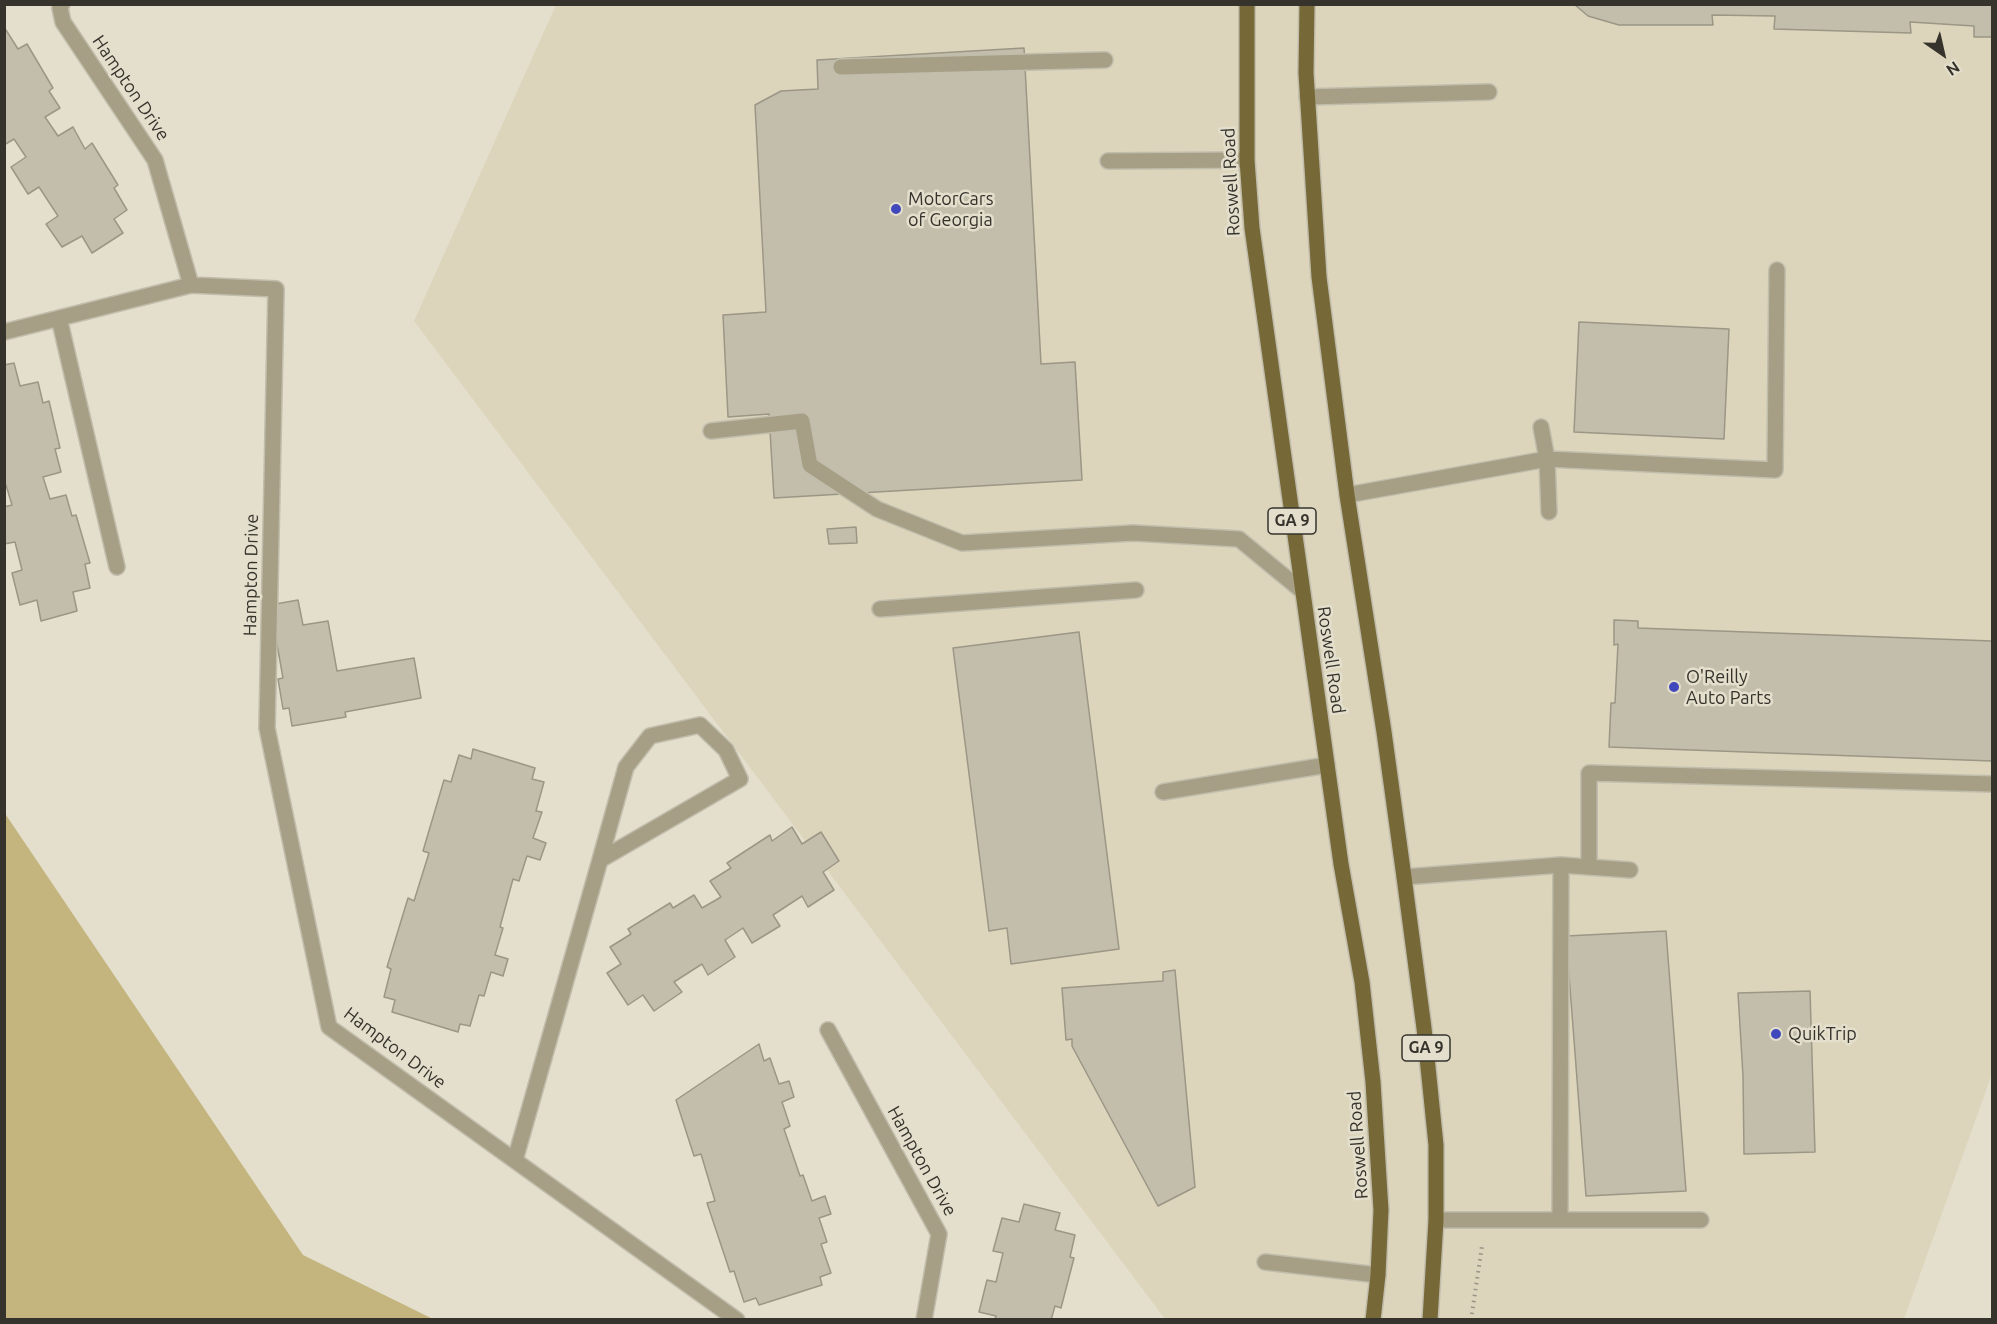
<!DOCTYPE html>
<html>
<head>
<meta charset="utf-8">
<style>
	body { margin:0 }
	#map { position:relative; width:1997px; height:1324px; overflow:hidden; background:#e4dfcc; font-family:Ubuntu,sans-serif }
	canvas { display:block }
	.frame { position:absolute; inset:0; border:6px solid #35332c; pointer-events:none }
	.north { position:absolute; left:1913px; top:24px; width:60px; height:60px; -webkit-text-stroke:4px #e4dfcc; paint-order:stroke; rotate:146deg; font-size:16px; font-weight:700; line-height:24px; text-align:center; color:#35332c }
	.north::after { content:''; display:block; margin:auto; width:21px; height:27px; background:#35332c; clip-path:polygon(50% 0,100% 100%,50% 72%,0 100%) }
</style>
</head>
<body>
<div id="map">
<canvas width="1997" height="1324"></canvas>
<div class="frame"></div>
<div class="north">N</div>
</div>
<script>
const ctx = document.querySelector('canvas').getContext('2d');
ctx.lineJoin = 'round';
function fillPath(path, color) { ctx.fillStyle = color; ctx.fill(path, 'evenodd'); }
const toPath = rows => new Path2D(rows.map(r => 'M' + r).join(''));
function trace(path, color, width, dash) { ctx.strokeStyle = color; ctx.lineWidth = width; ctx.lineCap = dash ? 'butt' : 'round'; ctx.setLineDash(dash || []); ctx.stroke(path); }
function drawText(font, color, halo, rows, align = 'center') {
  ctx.font = font + ' Ubuntu,sans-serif'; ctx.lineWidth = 5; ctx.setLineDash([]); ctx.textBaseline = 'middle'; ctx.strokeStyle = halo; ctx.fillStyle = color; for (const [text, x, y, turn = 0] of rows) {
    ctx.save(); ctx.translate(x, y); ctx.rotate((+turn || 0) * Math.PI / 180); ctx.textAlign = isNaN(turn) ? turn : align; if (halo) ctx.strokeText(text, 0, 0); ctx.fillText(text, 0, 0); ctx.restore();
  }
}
fillPath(toPath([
	[556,5,1992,5,1992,1074,1904,1319,1165,1319,414,321]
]), '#dcd5bb');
fillPath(toPath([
	[4,812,303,1255,433,1319,5,1319]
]), '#c4b57f');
const building = toPath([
	[1574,4,1992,4,1992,37,1974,37,1974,26,1910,22,1911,33,1774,29,1775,16,1712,15,1713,25,1619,25,1588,16,1574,4],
	[6,30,18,49,27,44,53,88,49,91,60,108,45,117,58,136,73,127,85,149,92,143,118,185,114,188,127,210,114,219,123,233,92,253,82,236,62,247,46,224,58,216,39,187,28,194,11,167,26,157,14,139,4,145,4,31,6,30],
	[1024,48,1041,364,1075,362,1082,480,774,498,769,414,728,417,723,315,766,312,755,105,781,91,818,89,817,60,1024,48],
	[1579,322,1729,329,1724,439,1574,432,1579,322],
	[14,363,20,386,38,382,43,403,49,401,60,448,55,449,61,472,43,477,50,499,66,495,72,516,76,515,90,563,85,564,90,588,73,592,77,611,41,621,37,600,20,605,12,573,22,570,15,542,4,544,4,507,12,505,6,485,4,485,4,365,14,363],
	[856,527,857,543,829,544,827,529,856,527],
	[298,600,303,625,328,621,337,671,414,658,421,698,345,712,346,717,292,726,289,708,283,709,278,679,283,678,270,605,298,600],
	[1614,620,1638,621,1638,628,1992,641,1992,761,1609,747,1611,703,1615,703,1618,644,1614,645,1614,620],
	[1079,632,1119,949,1011,964,1007,928,989,931,953,648,1079,632],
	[473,749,535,768,532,779,544,782,536,811,542,812,533,838,546,843,540,860,527,856,519,881,513,879,500,927,503,928,495,955,508,959,503,976,491,972,484,996,479,995,470,1026,460,1024,458,1032,392,1012,395,1000,384,997,391,969,387,967,408,898,414,901,429,853,423,851,444,780,451,782,459,755,471,759,473,749],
	[792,827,802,844,821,832,839,861,823,872,834,890,808,907,802,896,773,915,780,926,752,943,743,928,725,940,735,957,708,975,702,964,674,982,682,992,654,1011,643,995,628,1005,607,973,621,964,610,947,631,934,628,929,670,903,673,908,694,895,702,908,721,897,710,881,731,868,727,863,770,835,772,841,792,827],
	[1666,931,1686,1191,1586,1196,1566,936,1666,931],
	[1175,970,1195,1187,1158,1206,1072,1046,1072,1039,1066,1040,1062,988,1163,981,1163,972,1175,970],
	[1810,991,1815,1152,1744,1154,1743,1076,1738,993,1810,991],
	[759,1044,764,1061,770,1058,779,1084,789,1081,794,1097,782,1102,790,1126,784,1129,800,1176,803,1175,812,1201,825,1196,831,1214,819,1218,827,1242,821,1244,831,1273,820,1277,822,1285,759,1305,756,1298,744,1302,734,1271,730,1272,707,1203,715,1201,701,1154,694,1156,676,1100,759,1044],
	[1024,1204,1060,1213,1055,1230,1075,1235,1070,1257,1074,1258,1061,1308,1055,1306,1051,1320,995,1320,996,1316,979,1312,987,1280,996,1282,1003,1253,993,1251,1002,1218,1019,1222,1024,1204]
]);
fillPath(building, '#c3beac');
trace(building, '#9b9685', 1.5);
const service = toPath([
	[841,67,1105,60],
	[1307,97,1489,92],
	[1108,161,1247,160],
	[1541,427,1547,459,1549,512],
	[711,431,802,421,810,465,877,509,962,543,1133,533,1239,539,1301,590],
	[1347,495,1547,459,1775,470,1777,270],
	[880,609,1136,590],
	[1163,792,1327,765],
	[1589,867,1589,773,1992,784],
	[1404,877,1561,865,1630,870],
	[1560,1219,1561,865],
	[1436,1220,1701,1220],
	[1265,1262,1378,1275]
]);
const minor = toPath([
	[62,4,60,8,63,22,155,160,191,285,276,289,267,728,329,1027,737,1320],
	[59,318,117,567],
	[4,332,191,285],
	[828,1030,939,1234,924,1320],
	[515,1160,600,860,740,779,726,750,700,725,650,736,626,767,600,860]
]);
const primary = toPath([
	[1247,4,1247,160,1252,228,1341,864,1362,982,1373,1082,1381,1210,1378,1275,1373,1320],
	[1307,4,1306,73,1319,277,1347,495,1384,732,1404,877,1424,1028,1436,1145,1436,1220,1430,1320]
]);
trace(service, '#c1bdac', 18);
trace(minor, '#c1bdac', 18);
trace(primary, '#c1bdac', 18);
trace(toPath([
	[1471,1320,1482,1246]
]), '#989487', 4, [1.5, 4.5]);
trace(service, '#a69f85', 15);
trace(minor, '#a69f85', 15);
trace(primary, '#776937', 15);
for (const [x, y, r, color] of [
	[896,209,6,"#4048bc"],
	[1674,687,6,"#4048bc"],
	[1776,1034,6,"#4048bc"]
]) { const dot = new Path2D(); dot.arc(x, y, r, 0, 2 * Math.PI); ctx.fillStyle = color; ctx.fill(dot); trace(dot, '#e4dfcc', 2); }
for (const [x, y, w] of [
	[1292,521,48],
	[1426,1048,48]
]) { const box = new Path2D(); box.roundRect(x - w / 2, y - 13, w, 26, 4.5); ctx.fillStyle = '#e4dfcc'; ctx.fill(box); trace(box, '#35332c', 1.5); }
drawText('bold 16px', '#35332c', null, [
	["GA 9",1292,521],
	["GA 9",1426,1048]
]);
drawText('18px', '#35332c', '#e4dfcc', [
	["Hampton Drive",131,88,56],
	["Roswell Road",1231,182,-93],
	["Hampton Drive",251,575,-89],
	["Roswell Road",1331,660,82],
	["Hampton Drive",395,1048,37],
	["Roswell Road",1358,1145,-94],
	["Hampton Drive",922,1161,61]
]);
drawText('18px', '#35332c', '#e4dfcc', [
	["MotorCars",908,199],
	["of Georgia",908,220],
	["O'Reilly",1686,677],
	["Auto Parts",1686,698],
	["QuikTrip",1788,1034]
], 'left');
</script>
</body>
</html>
